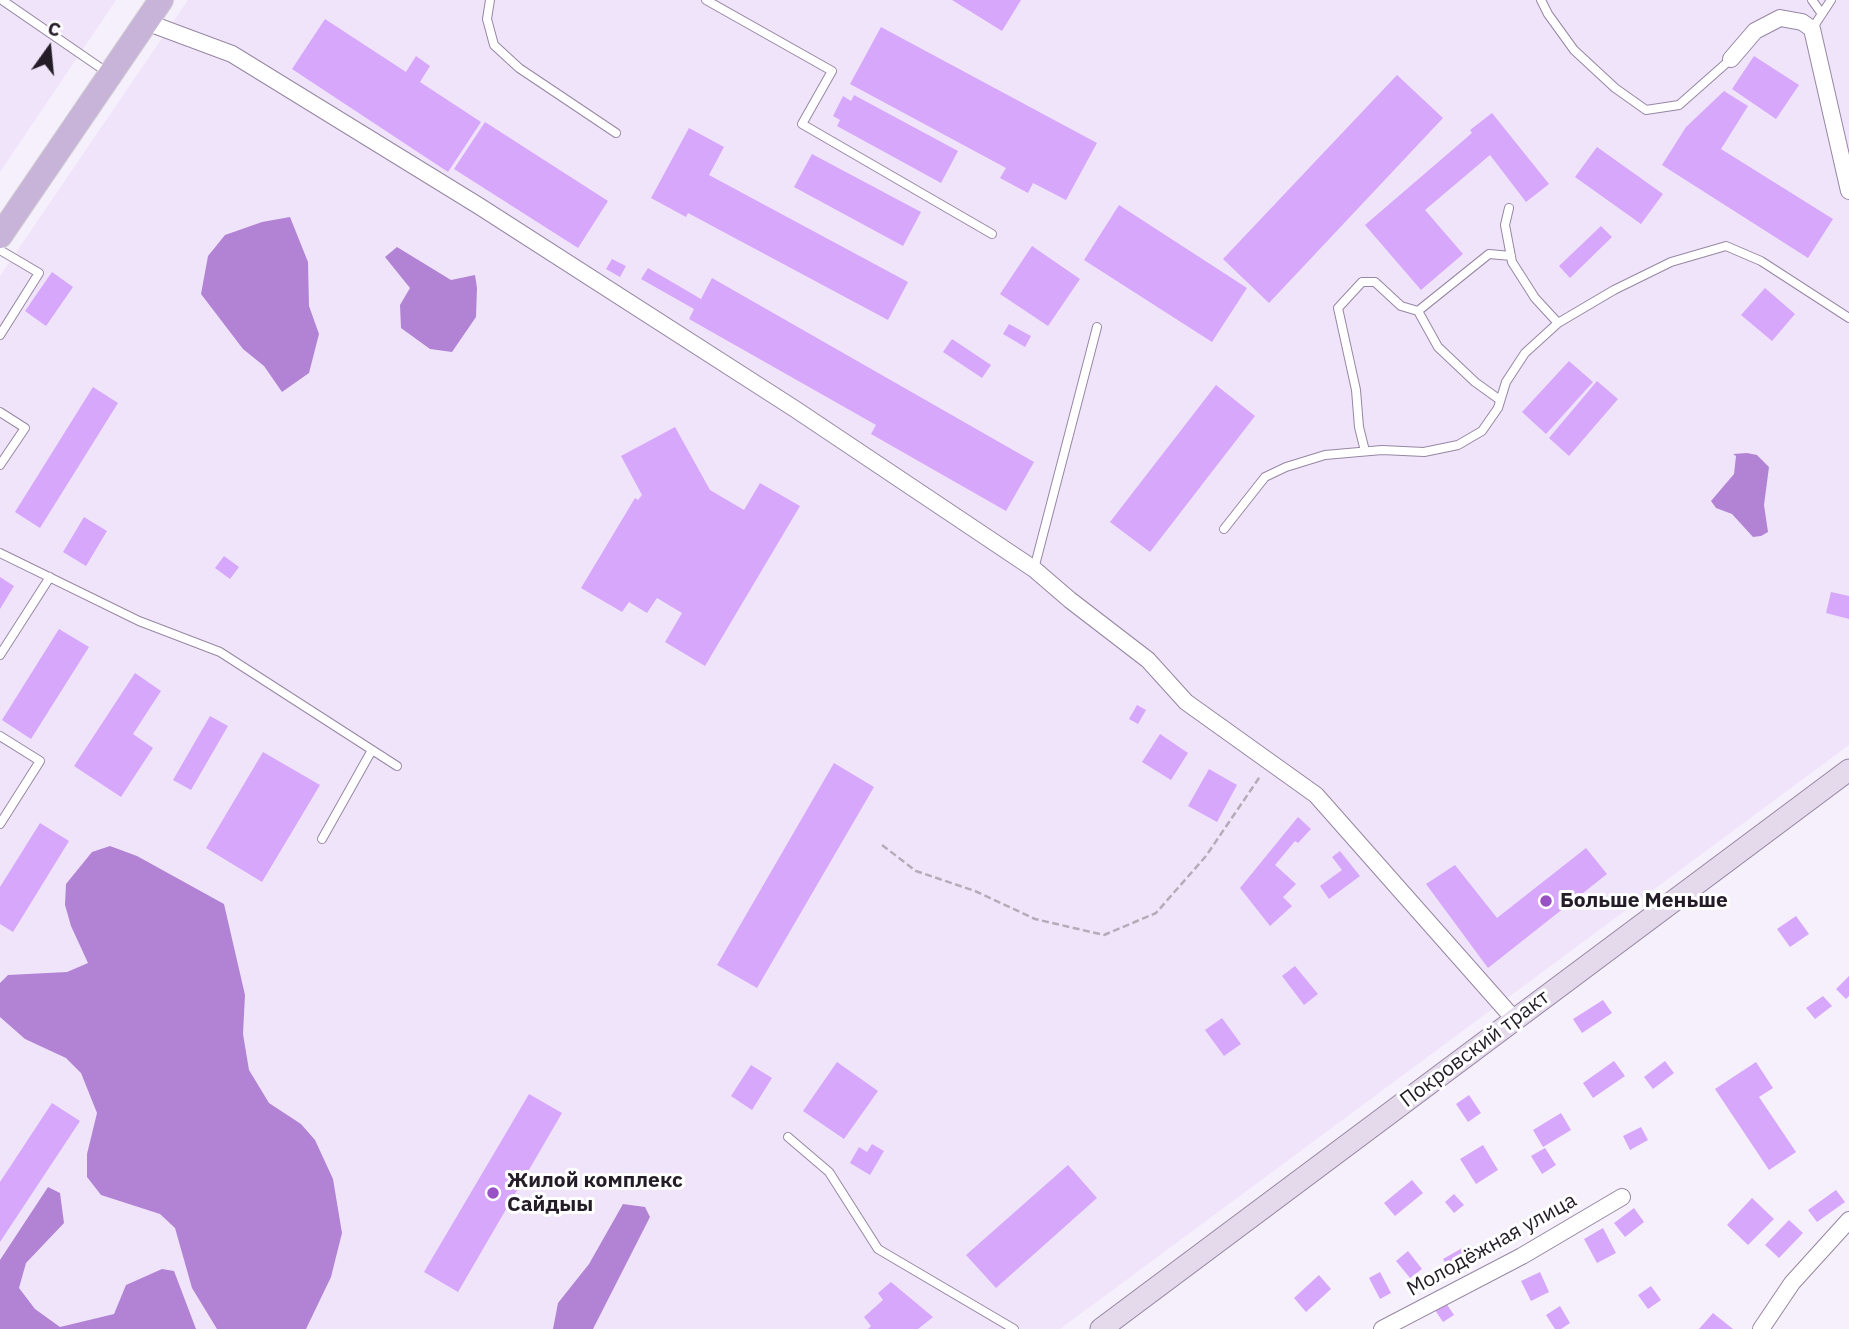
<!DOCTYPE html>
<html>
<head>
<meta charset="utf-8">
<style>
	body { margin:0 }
	#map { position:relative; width:1849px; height:1329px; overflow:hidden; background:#f6effc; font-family:"IBM Plex Sans",sans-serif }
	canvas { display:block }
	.north { position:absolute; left:14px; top:14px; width:70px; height:70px; -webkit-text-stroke:5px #fff; paint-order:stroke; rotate:15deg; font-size:19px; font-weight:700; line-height:28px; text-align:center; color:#241d28 }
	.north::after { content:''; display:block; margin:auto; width:24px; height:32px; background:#241d28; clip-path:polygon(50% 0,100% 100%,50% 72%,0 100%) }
</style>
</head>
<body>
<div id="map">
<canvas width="1849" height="1329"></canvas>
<div class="north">С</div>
</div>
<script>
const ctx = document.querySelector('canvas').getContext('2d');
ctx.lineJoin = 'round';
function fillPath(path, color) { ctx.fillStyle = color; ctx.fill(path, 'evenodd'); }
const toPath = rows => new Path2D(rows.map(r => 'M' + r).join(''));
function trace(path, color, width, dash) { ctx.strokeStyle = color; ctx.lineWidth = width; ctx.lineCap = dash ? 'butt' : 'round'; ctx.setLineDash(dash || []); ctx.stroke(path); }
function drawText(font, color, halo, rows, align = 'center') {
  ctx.font = font + ' "IBM Plex Sans",sans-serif'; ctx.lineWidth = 6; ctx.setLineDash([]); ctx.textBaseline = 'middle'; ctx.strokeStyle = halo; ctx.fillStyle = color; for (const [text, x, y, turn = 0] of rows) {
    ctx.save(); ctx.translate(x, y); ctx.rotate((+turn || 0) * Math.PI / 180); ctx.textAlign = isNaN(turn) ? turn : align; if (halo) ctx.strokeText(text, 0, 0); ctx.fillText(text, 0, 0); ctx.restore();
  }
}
fillPath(toPath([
	[0,0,116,0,0,172],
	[188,0,1849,0,1849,745,1060,1329,0,1329,0,276]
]), '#f0e4fb');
fillPath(toPath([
	[290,217,308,262,309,306,319,334,309,373,282,392,264,366,243,349,201,294,208,256,225,235,262,222],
	[397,247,451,280,475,275,477,288,476,317,452,352,430,349,401,328,400,305,410,288,385,257],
	[1747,453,1757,455,1769,467,1764,505,1768,532,1761,536,1753,537,1732,514,1716,508,1711,501,1734,474,1736,456,1733,454],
	[110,846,137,856,224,904,245,995,243,1034,249,1070,269,1103,301,1124,315,1140,333,1179,342,1233,331,1277,306,1329,217,1329,192,1288,175,1228,160,1214,101,1195,87,1177,87,1154,97,1113,81,1073,66,1058,25,1039,0,1017,0,983,8,975,67,972,88,963,71,926,65,905,66,884,92,852],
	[48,1187,60,1193,64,1223,26,1263,19,1288,35,1309,60,1327,114,1314,126,1285,162,1269,174,1271,196,1329,0,1329,0,1260],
	[623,1204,645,1207,650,1217,593,1329,553,1329,558,1303,589,1264]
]), '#b283d5');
fillPath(toPath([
	[952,0,1021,0,1002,31],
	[325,19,406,72,416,56,430,66,420,82,481,122,448,172,292,69],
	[881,27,1097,143,1066,200,1033,183,1028,193,1000,178,1006,168,850,84],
	[1754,56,1799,85,1776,119,1732,89],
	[1397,75,1443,118,1269,303,1223,259],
	[1724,91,1748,106,1721,149,1833,219,1808,258,1662,165,1686,127],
	[854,95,958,151,941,183,837,126,840,120,833,116,843,96,851,101],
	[1492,113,1549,184,1526,202,1490,155,1425,210,1463,254,1421,290,1365,225,1472,133,1470,130],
	[485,122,608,201,578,248,454,169],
	[689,128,724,147,709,175,908,282,888,320,688,213,686,217,651,198],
	[1597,147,1663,194,1641,224,1575,177],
	[812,154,921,212,903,246,794,187],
	[1119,205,1247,288,1212,342,1084,260],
	[1601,226,1612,237,1570,278,1559,266],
	[1032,246,1080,279,1048,326,1000,294],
	[612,259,626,266,620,277,606,269],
	[648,268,701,299,712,278,1034,462,1006,511,871,434,876,425,689,319,694,309,641,279],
	[52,272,73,287,46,326,25,311],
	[1765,288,1795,314,1772,341,1741,315],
	[1009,324,1031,336,1025,347,1003,334],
	[952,339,991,365,982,378,943,352],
	[1569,361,1593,382,1546,434,1522,412],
	[1597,381,1618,399,1569,456,1549,438],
	[1216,385,1255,416,1150,552,1110,522],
	[93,387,118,403,40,528,15,512],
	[675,427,710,490,744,510,760,483,800,506,705,666,665,642,682,613,657,598,647,613,629,602,622,612,581,588,635,498,638,500,642,495,621,456],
	[84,517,107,531,86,566,63,552],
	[224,556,239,567,230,579,215,568],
	[0,577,14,586,0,609],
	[1831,592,1849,596,1849,619,1826,613],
	[59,629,89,647,31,739,2,720],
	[135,673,161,691,133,734,153,748,121,797,74,766],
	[1137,705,1146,710,1138,724,1129,719],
	[210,716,228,726,191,790,173,780],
	[1160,734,1188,753,1171,780,1142,762],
	[263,752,320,785,262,882,206,848],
	[834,763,874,787,757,988,717,965],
	[1209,769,1237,785,1217,822,1188,806],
	[1298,817,1311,829,1298,843,1295,841,1275,865,1296,884,1283,897,1292,906,1270,926,1240,888],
	[40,823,69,841,13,932,0,924,0,887],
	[1586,848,1607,874,1488,968,1426,884,1455,865,1497,918],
	[1340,851,1360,876,1329,899,1320,886,1342,870,1332,857],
	[1796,916,1809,934,1790,947,1777,929],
	[1295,966,1318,994,1304,1005,1282,976],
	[1849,976,1849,996,1846,999,1836,989],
	[1823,996,1832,1006,1815,1019,1806,1008],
	[1603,1000,1612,1013,1582,1033,1573,1019],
	[1222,1018,1241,1044,1224,1056,1205,1030],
	[1614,1061,1625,1076,1593,1098,1583,1083],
	[1665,1061,1674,1073,1653,1089,1644,1077],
	[837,1062,878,1091,844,1139,803,1111],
	[1756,1062,1773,1088,1759,1097,1796,1152,1769,1170,1715,1089],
	[751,1065,772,1078,752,1110,731,1096],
	[529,1094,562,1113,458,1292,424,1272],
	[1469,1095,1481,1113,1468,1122,1456,1104],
	[52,1103,80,1121,0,1242,0,1182],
	[1561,1113,1571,1130,1543,1147,1533,1130],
	[1641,1127,1648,1140,1630,1150,1623,1136],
	[872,1144,884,1151,870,1175,850,1163,859,1147,867,1152],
	[1483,1145,1498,1170,1476,1184,1460,1159],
	[1545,1148,1556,1165,1542,1174,1531,1156],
	[1068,1165,1097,1198,996,1288,966,1255],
	[1412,1180,1423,1193,1395,1216,1384,1203],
	[1836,1190,1845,1202,1817,1222,1808,1210],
	[1454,1194,1464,1205,1454,1213,1445,1202],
	[1752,1198,1774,1219,1748,1245,1727,1225],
	[1634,1208,1644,1222,1625,1237,1614,1223],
	[1789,1220,1803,1233,1779,1258,1765,1245],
	[1603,1228,1616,1253,1597,1263,1584,1239],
	[1464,1247,1472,1262,1452,1274,1443,1259],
	[1408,1251,1422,1269,1410,1278,1396,1261],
	[1380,1272,1391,1293,1380,1299,1369,1278],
	[1540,1272,1549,1292,1531,1301,1521,1281],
	[1319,1275,1331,1289,1306,1312,1294,1298],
	[891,1282,933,1317,918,1329,868,1329,871,1326,864,1317,883,1300,878,1293],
	[1651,1286,1661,1300,1648,1309,1638,1295],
	[1446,1303,1454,1315,1443,1322,1435,1310],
	[1560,1306,1570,1323,1561,1329,1555,1329,1546,1315],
	[1713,1313,1733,1329,1699,1329]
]), '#d7a7fc');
const service = toPath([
	[2,0,108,73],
	[490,0,487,19,494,45,519,68,616,133],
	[706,0,832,71,802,124,992,234],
	[1541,0,1548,14,1574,50,1615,88,1646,110,1679,105,1731,59],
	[1812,0,1822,14],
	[1812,29,1831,0],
	[1509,208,1505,225,1512,262,1535,298,1558,323],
	[0,250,39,273,0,335],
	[1418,311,1438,347,1475,382,1500,400],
	[0,412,25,428,0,465],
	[1365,451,1359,427,1356,390,1338,308,1362,282,1375,282,1401,306,1418,311,1489,254,1511,256],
	[1224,529,1265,477,1286,467,1325,455,1382,450,1424,452,1458,445,1482,431,1498,408,1506,382,1525,353,1558,323,1614,290,1671,262,1726,246,1761,261,1849,318],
	[0,553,139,621,220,652,397,766],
	[1034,569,1097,327],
	[0,655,50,577],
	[0,736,40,761,0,824],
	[322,839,372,750],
	[788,1137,829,1172,878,1249,1014,1329]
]);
const minor = toPath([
	[146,22,232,54,479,206,795,409,1034,569,1070,600,1148,660,1186,702,1316,795,1514,1019],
	[1731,59,1755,31,1780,18,1802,22,1812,29,1849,191],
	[1382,1329,1522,1256,1622,1197],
	[1761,1329,1792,1283,1849,1220]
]);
const secondary = toPath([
	[1101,1329,1849,770]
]);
const primary = toPath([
	[0,236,161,0]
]);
trace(service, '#9687a3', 10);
trace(minor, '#9687a3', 18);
trace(secondary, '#9687a3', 23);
trace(primary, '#d3d2d4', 26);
trace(toPath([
	[882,845,916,871,975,891,1035,919,1104,935,1156,913,1206,856,1261,775]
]), '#b4adb9', 2.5, [7, 3.5]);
trace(service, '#fff', 8);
trace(minor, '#fff', 16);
trace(secondary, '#e4daec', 21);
trace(primary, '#c8b4d9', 24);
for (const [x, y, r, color] of [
	[1546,901,7,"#9852c6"],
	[493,1193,7,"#9852c6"]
]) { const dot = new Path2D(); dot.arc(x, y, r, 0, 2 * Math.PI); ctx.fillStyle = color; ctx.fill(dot); trace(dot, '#fff', 2.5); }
drawText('bold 21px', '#241d28', '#fff', [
	["Больше Меньше",1560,901],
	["Жилой комплекс",507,1181],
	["Сайдыы",507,1205]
], 'left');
drawText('21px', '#241d28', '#fff', [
	["Покровский тракт",1475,1049,-37],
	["Молодёжная улица",1492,1245,-29]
]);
</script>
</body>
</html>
